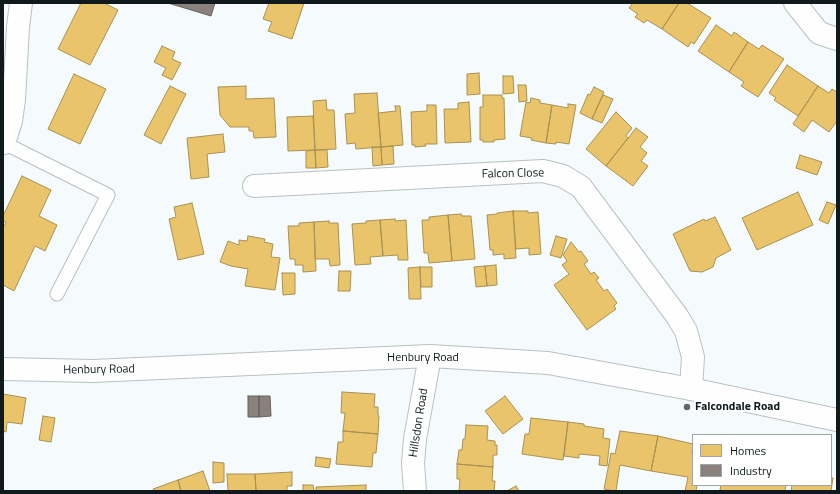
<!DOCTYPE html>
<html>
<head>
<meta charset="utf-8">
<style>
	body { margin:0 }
	#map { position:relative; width:840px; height:494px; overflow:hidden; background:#f5fbfc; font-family:"Titillium Web",sans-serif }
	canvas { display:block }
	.frame { position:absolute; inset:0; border:4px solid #101a1c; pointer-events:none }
	.legend { position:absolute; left:692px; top:434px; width:140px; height:52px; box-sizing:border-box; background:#fff; border:1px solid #9fa3a4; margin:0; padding:5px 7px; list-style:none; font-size:12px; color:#101a1c }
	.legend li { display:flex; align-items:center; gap:8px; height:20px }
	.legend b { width:20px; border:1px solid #9fa3a4 }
</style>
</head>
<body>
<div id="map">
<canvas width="840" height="494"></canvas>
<div class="frame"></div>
<ul class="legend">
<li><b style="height:11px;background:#e9c46a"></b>Homes</li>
<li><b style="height:11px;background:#8a817c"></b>Industry</li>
</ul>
</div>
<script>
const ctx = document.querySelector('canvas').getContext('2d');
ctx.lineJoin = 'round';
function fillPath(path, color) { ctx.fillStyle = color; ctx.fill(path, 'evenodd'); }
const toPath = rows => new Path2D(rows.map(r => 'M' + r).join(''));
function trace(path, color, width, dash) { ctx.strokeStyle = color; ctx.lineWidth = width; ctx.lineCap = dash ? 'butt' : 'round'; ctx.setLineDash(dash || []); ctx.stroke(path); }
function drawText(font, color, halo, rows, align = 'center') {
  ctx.font = font + ' "Titillium Web",sans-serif'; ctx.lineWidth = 4; ctx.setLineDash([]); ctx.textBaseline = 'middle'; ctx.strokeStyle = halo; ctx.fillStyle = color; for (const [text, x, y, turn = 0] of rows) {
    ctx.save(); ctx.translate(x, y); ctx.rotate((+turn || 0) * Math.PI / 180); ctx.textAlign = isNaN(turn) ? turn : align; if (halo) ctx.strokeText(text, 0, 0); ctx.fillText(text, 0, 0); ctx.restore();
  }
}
const homes = toPath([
	[81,3,104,3,118,10,90,65,58,49,81,3],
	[269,3,304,3,292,39,268,31,272,22,263,19,269,3],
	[633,3,679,3,662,29,647,20,644,23,635,17,638,14,629,8,633,3],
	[679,3,687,3,711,18,694,44,691,42,688,47,662,29,679,3],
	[716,25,732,36,734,32,748,42,729,72,698,51,716,25],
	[748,42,759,49,762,45,784,59,758,97,741,86,744,82,729,72,748,42],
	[162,46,175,52,172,59,181,63,172,80,162,75,166,68,154,62,162,46],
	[787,65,818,86,798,116,774,100,776,98,769,93,787,65],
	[479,73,480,94,467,95,467,74,479,73],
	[74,74,106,89,80,144,48,129,74,74],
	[503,76,513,76,514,93,503,94,503,76],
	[518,85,526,85,527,101,519,102,518,85],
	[170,86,186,94,161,144,144,135,170,86],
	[246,86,246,99,274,98,276,137,254,138,253,131,249,131,249,127,230,127,220,115,218,87,246,86],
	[818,86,829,93,832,89,837,92,837,121,829,132,812,120,804,132,793,124,818,86],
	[594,87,604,92,592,119,580,113,588,94,590,95,594,87],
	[377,93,381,147,356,149,355,143,347,144,345,114,355,113,354,94,377,93],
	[483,95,502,95,502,98,504,98,505,139,494,140,494,142,483,142,483,140,480,140,480,107,483,107,483,95],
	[603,95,613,99,602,123,592,119,603,95],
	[531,98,540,100,540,103,552,105,546,143,531,140,532,138,520,136,526,102,530,103,531,98],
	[326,100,327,110,334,110,336,149,315,150,313,101,326,100],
	[469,102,471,142,445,143,444,109,458,109,458,103,469,102],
	[568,104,576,105,569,144,556,142,556,144,546,143,552,105,568,108,568,104],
	[427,105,436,105,437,144,425,144,426,146,415,147,415,145,412,145,411,112,427,111,427,105],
	[395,106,400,106,403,145,381,147,378,113,396,111,395,106],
	[616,112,632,128,626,136,628,138,606,166,586,149,616,112],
	[313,116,315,150,288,151,287,117,313,116],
	[636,128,648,137,640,147,647,153,641,161,648,166,633,186,606,166,636,128],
	[223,134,225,152,207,154,209,177,191,179,187,138,223,134],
	[393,146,394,164,382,165,381,147,393,146],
	[372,147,381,147,382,165,373,166,372,147],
	[315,150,327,150,328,167,316,168,315,150],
	[315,150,316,168,306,168,306,151,315,150],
	[800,155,822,162,817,175,796,168,800,155],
	[22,176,51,190,39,216,57,225,45,251,35,246,14,291,3,285,3,228,6,222,3,221,3,216,22,176],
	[798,192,813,225,757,250,742,218,798,192],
	[827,202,836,205,828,224,819,220,827,202],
	[192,203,204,254,178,260,169,219,176,217,174,207,192,203],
	[513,211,528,211,528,213,538,212,541,254,529,255,529,248,516,249,513,211],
	[513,211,516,258,504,259,504,254,493,255,493,250,490,250,487,215,497,214,497,213,513,211],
	[461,214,462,216,471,216,475,259,452,261,448,215,461,214],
	[448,215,452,261,429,263,428,253,424,253,422,220,429,220,429,217,448,215],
	[715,217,731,250,716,258,713,267,702,272,690,271,673,234,704,219,705,221,715,217],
	[395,219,395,221,406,220,408,260,398,260,398,255,383,256,380,220,395,219],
	[380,220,383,256,370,257,371,264,355,265,352,224,366,223,366,221,380,220],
	[329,221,329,223,338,223,340,265,330,266,329,259,315,259,314,222,329,221],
	[314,222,316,271,303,272,303,265,295,265,295,259,290,259,288,226,299,226,299,223,314,222],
	[248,236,265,239,264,242,273,244,271,257,280,258,275,290,245,286,248,269,231,266,220,262,228,241,239,245,239,240,247,241,248,236],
	[556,236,567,239,561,258,550,255,556,236],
	[571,242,579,252,581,251,588,261,584,264,591,274,594,272,599,278,596,280,604,291,607,289,617,303,614,306,616,309,587,330,554,285,569,274,562,265,567,261,563,255,571,242],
	[496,265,497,285,487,286,485,266,496,265],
	[485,266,487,286,476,287,474,267,485,266],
	[420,267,432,267,432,287,421,287,420,267],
	[420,267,421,299,409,299,408,268,420,267],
	[339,271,351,271,350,291,338,291,339,271],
	[282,273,295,273,295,294,283,295,282,273],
	[342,392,375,394,374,407,378,407,378,415,379,416,378,434,343,431,345,413,341,413,342,392],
	[3,394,26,398,22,424,7,422,6,432,3,431,3,394],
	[505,396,523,419,503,434,485,411,505,396],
	[43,416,55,418,51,442,39,440,43,416],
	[531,418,568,422,563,460,522,454,525,434,529,434,531,418],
	[568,422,584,424,584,426,604,429,603,438,610,439,607,466,599,465,600,456,579,454,579,458,564,456,568,422],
	[466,425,488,426,487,440,495,441,495,445,497,445,497,455,493,455,493,467,457,464,459,450,462,450,463,439,465,439,466,425],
	[343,431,378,434,376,453,373,453,372,467,336,464,338,442,343,442,343,431],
	[620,431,658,436,651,471,620,465,616,491,614,491,604,489,611,453,615,454,620,431],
	[658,436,693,444,692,453,693,453,693,485,697,485,696,491,685,491,688,477,651,471,658,436],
	[316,457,331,459,329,468,315,466,316,457],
	[213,462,224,463,224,482,213,483,213,462],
	[457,464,493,467,492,481,495,481,494,491,459,491,460,479,457,479,457,464],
	[203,471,210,491,181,491,178,480,203,471],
	[292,472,292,486,287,486,287,491,256,491,255,474,292,472],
	[227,474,255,474,256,491,228,491,227,474],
	[831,478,833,478,831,491,791,491,792,485,831,485,831,478],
	[178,480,181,491,154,491,153,489,178,480],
	[303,485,313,485,314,491,303,491,303,485],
	[366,485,366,491,316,491,316,487,366,485],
	[721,485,786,485,785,491,726,491,720,490,721,485],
	[516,486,519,491,507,491,516,486]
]);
fillPath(homes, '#e9c46a');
trace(homes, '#a89153', 1);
const industry = toPath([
	[168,3,215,3,211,16,168,3],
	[248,396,259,396,259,417,248,417,248,396],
	[259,396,270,396,271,416,259,417,259,396]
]);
fillPath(industry, '#8a817c');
trace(industry, '#65625f', 1);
const service = toPath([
	[3,145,4,143,108,195,57,294]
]);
const minor = toPath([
	[795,3,819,33,837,39],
	[4,143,11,121,14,100,18,27,21,3],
	[254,186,543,171,563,176,581,187,677,316,686,331,693,357,691,389],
	[415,491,413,463,415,439,430,356]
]);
const secondary = toPath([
	[3,369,93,371,430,356,548,363,691,389,837,420]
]);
trace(service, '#bac1c2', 15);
trace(minor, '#bac1c2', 24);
trace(secondary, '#bac1c2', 24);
trace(service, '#fefeff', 13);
trace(minor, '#fefeff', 22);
trace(secondary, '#fefeff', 22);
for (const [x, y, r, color] of [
	[687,407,4,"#60696a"]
]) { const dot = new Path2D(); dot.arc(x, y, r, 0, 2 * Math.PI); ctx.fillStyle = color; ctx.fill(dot); trace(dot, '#fff', 1.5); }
drawText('12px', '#101a1c', '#fff', [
	["Falcon Close",513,174,-1],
	["Henbury Road",423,358],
	["Henbury Road",99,370,-1],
	["Hillsdon Road",419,423,-81]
]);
drawText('bold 12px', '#101a1c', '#fff', [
	["Falcondale Road",695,407]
], 'left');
</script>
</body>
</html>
